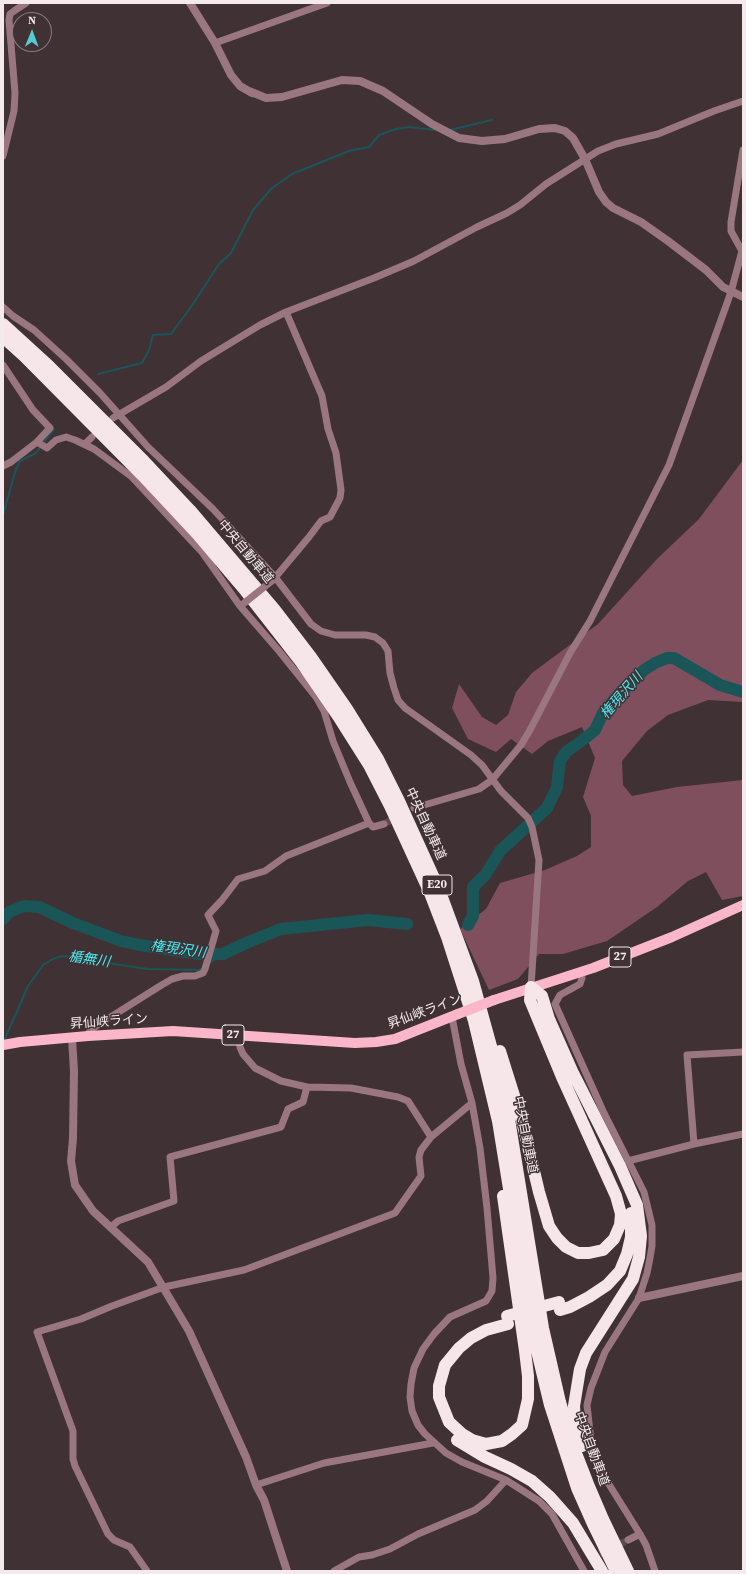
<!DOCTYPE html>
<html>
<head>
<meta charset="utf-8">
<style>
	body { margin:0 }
	#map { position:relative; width:746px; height:1574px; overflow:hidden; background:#403135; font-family:"Source Serif 4",serif }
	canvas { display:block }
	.frame { position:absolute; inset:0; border:4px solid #f4eaed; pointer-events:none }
	.north { position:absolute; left:12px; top:12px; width:40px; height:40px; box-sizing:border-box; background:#403135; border:1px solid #887b7f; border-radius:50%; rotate:1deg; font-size:11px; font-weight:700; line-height:16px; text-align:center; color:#f4eaed }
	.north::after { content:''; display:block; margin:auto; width:14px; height:18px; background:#52ccd1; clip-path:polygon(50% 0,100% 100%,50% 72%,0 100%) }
</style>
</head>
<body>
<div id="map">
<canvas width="746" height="1574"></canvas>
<div class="frame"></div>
<div class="north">N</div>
</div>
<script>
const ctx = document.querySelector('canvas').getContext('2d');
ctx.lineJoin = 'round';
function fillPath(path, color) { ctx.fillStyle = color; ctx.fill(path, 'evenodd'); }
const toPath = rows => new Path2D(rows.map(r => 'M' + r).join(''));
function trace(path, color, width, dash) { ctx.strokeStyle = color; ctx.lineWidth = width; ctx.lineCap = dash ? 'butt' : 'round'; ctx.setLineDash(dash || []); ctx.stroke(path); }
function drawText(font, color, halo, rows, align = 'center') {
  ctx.font = font + ' "Source Serif 4","Noto Sans JP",serif'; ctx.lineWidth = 3; ctx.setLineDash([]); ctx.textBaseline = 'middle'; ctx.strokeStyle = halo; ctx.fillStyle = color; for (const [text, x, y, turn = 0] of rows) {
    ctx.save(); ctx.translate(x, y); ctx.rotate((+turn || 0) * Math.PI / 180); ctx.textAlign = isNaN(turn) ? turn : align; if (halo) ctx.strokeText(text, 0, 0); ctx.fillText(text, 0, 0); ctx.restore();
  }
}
fillPath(toPath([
	[743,460,743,702,708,700,668,715,647,731,622,761,623,785,632,796,677,787,743,780,743,896,722,900,706,872,688,881,657,907,607,941,563,954,539,954,518,979,489,990,460,929,486,909,500,883,545,870,577,856,591,847,591,816,583,797,595,758,582,727,548,741,532,754,511,739,496,752,468,739,452,708,459,684,482,717,496,725,508,715,516,692,532,673,598,624,657,559,699,519]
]), '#804f5e');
trace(toPath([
	[450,130,492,120],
	[98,374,142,363,149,350,153,335,171,334,191,307,219,264,231,253,253,210,272,188,292,174,349,151,369,147,379,135,396,129,409,127,436,130],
	[3,515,16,469,20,461,36,453,54,429],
	[208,964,223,954],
	[4,1041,28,986,43,965,53,959,62,956,83,958,114,964,148,969,199,970,203,968]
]), '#1a5658', 2);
trace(toPath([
	[3,919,9,912,24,906,39,907,73,923,121,941,140,945,200,954,223,954,246,943,281,929,368,920,407,924],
	[468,925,473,916,473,887,486,874,500,851,547,808,557,787,560,761,566,752,588,736,595,730,603,713,621,692,644,670,655,663,667,658,674,658,720,685,743,692]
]), '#1a5658', 12);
trace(toPath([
	[384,824,414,808],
	[590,1558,628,1540]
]), '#5b4d51', 7, [7, 3.5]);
trace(toPath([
	[215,43,327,3],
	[3,156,14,111,15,93,9,20,10,14,14,11,26,3],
	[3,307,13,316,34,330,66,359,100,393,148,447,213,509,275,577,311,624,321,631,335,635,366,635,375,637,383,643,388,651,390,673,394,688,398,700,405,708,471,755,482,765,501,791,528,818,532,827,539,860,531,987],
	[3,365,33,410,50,428,37,442],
	[113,418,166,387,201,361,260,325,286,312,374,278,414,261,477,227,507,213,520,205,546,184,598,151,616,144,658,134,714,111,743,101],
	[85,444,92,437],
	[3,466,11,462,37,442,47,448,56,440,66,437,75,440,94,449,132,477,202,552,240,606,279,651,316,697,324,711,333,741,350,782,369,823,373,827,384,824],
	[273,580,309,537,321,521,330,517,340,498,341,490,336,453,328,429,322,396,286,312],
	[414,808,479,789,492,780,521,745,530,730,570,653,590,621,669,465,731,292,742,251,731,231,731,222,743,150],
	[580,972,582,978,580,984,560,995,555,1004,603,1111,644,1192,652,1225,652,1246,650,1258,647,1273,639,1298,605,1352,591,1388,587,1405,591,1441,594,1454,605,1478,640,1534,628,1540],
	[452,1017,461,1064,472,1103,480,1148,487,1208,493,1278,492,1291,486,1301,450,1317,434,1334,423,1349,414,1368,411,1384,410,1397,412,1411,418,1425,425,1434,446,1453,462,1462,506,1480,539,1501,552,1514,584,1571],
	[239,1035,240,1047,243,1054,255,1068,281,1081,307,1087,351,1088,398,1097,408,1101,431,1137],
	[88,1036,90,1030,160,986,172,979,183,976,195,976,203,973,205,969,216,931,208,915,222,900,238,879,265,871,286,856,369,823],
	[694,1144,687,1055,743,1052],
	[628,1161,694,1144,743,1134],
	[111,1227,118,1221,174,1201,170,1157,281,1127,288,1109,303,1102,307,1087],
	[256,1485,324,1463,433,1443],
	[640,1534,646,1545,655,1571],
	[147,1571,130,1547,114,1540,108,1534,75,1466,73,1459,73,1431,37,1332,81,1319,112,1306,164,1287,244,1270,395,1213,421,1176,419,1157,421,1150,431,1137,472,1103],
	[334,1571,359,1557,372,1555,390,1549,418,1534,475,1510,487,1501,506,1480]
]), '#997680', 7);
trace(toPath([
	[190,3,215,43,231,75,240,86,252,93],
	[249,91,266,98,282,97,342,80,360,81,383,91,432,124,459,138,482,141,505,139,539,129,555,128,565,131,573,138,585,159,599,192,606,202,613,208,641,222,668,241,706,270,723,287,743,297],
	[72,1038,74,1071,73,1138,71,1161,75,1185,93,1211,148,1262,189,1331,246,1457,256,1485,264,1500,287,1571],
	[639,1298,743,1276]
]), '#997680', 8);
trace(toPath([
	[494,1000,593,968,672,937,743,905],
	[3,1045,20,1042,88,1036,173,1031,355,1043,376,1042,395,1039,458,1014]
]), '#fcb6ca', 10);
trace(toPath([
	[3,324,49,366,144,461,190,510,275,610,311,657,347,709,378,759,399,801,439,889,473,981,491,1046,509,1119,543,1328,560,1402,574,1448,588,1484,603,1519,628,1571],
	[3,337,24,356,142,475,199,536,244,589,301,662,338,716,369,765,390,806,430,893,447,937,474,1021,498,1121,532,1330,550,1405,577,1488,593,1524,616,1571],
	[531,987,542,996,549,1019,576,1080],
	[500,1051,522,1121,539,1192,549,1226,557,1238,566,1247,578,1253,589,1253,603,1250,614,1239,620,1225,621,1214,616,1196,562,1077,530,1000,531,987],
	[573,1073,620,1166,637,1205,641,1236,639,1257,633,1279,586,1353,580,1369,574,1406,575,1420,582,1446],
	[503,1196,525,1351,528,1376,528,1399,522,1425,512,1434,502,1441,486,1444,472,1440,462,1434,449,1422,439,1397,439,1386,445,1365,459,1348,471,1338,486,1330,508,1324],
	[560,1310,570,1307,589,1297,607,1285,620,1271,627,1254,631,1237,631,1213],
	[457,1440,485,1457,511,1469,532,1481,550,1497,573,1523,602,1571]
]), '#f6e5e9', 12);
trace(toPath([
	[243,604,273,580]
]), '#997680', 7);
trace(toPath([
	[458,1014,494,1000]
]), '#fcb6ca', 10);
trace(toPath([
	[507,1316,559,1302]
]), '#f6e5e9', 12);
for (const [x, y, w] of [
	[437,885,30],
	[620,957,22],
	[233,1035,22]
]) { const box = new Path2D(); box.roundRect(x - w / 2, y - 10, w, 20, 3); ctx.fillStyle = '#403135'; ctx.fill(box); trace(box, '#f4eaed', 1); }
drawText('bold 12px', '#f4eaed', null, [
	["E20",437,885],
	["27",620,957],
	["27",233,1035]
]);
drawText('13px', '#f4eaed', '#403135', [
	["中央自動車道",245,552,50],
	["中央自動車道",425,824,65],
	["昇仙峡ライン",425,1012,-20],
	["昇仙峡ライン",109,1022,-4],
	["中央自動車道",525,1135,79],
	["中央自動車道",591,1449,70]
]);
drawText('italic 14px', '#49eaf0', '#403135', [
	["権現沢川",622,696,-49],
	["権現沢川",178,950,8],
	["楯無川",89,960,8]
]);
</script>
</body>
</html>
